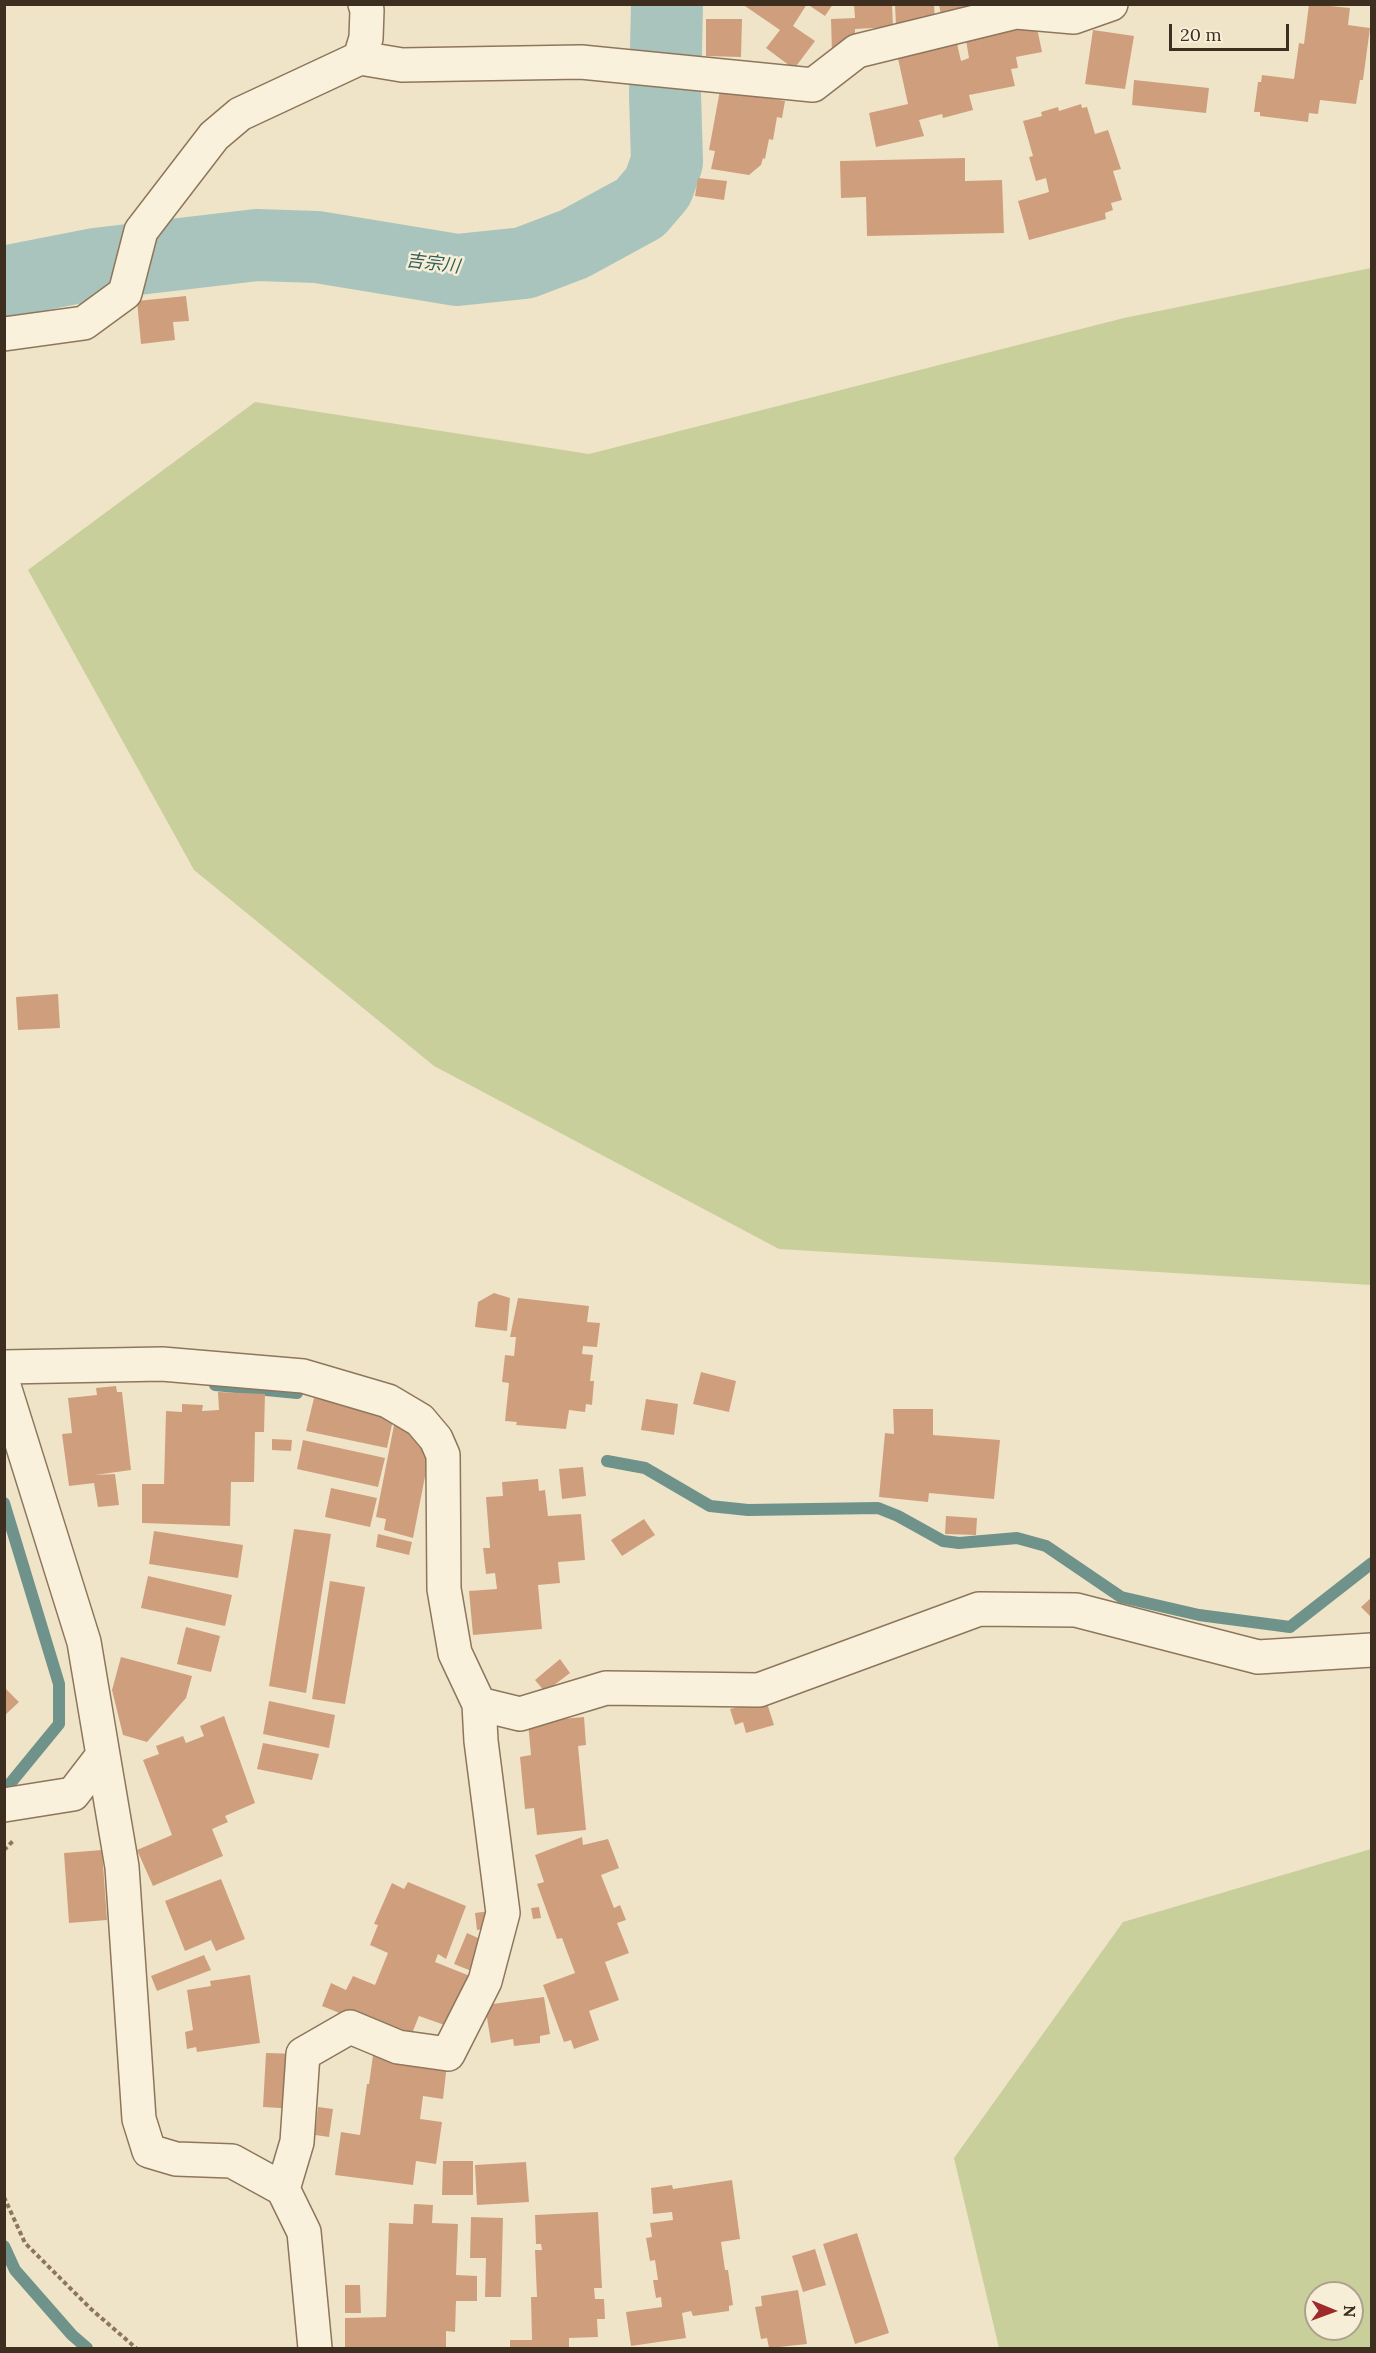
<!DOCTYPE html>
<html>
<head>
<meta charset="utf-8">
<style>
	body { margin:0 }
	#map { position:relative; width:1376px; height:2353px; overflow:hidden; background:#f0e4c8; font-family:Lora,serif }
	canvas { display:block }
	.frame { position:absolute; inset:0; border:6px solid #3d2e20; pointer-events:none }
	.north { position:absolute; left:1304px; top:2281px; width:60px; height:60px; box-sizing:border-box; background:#f7eed8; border:2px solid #ada18e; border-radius:50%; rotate:91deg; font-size:16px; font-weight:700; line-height:24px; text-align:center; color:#3d2e20 }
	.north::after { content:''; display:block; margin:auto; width:21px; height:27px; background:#9e2a2b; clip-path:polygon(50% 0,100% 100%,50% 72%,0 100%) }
	.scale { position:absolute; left:1169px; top:24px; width:120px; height:27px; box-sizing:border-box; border:3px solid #3d2e20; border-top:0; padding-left:8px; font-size:18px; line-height:21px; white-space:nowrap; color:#3d2e20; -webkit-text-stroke:4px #f7eed8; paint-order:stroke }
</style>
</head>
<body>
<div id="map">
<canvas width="1376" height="2353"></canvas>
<div class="frame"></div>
<div class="north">N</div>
<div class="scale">20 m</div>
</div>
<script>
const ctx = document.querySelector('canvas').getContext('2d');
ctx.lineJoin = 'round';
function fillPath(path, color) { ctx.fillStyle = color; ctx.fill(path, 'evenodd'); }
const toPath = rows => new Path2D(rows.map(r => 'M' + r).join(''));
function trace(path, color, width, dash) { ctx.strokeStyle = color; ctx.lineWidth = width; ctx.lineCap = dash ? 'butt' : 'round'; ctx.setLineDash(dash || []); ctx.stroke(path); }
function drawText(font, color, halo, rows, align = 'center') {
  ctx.font = font + ' Lora,"Noto Sans JP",serif'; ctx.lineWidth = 5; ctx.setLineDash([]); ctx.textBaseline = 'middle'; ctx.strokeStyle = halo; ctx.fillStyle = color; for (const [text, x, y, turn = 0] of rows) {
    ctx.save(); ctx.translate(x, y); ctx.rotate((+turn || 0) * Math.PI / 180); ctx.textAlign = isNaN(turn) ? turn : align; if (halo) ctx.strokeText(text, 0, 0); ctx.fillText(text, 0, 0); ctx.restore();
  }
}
fillPath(toPath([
	[1371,268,1371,1285,779,1249,434,1066,194,870,28,570,255,402,589,454,1124,318],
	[1371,1849,1371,2348,999,2348,954,2158,1123,1922],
	[1316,2293,1352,2293,1352,2329,1316,2329]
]), '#c9cf9b');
trace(toPath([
	[215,1385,297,1393],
	[607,1461,645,1468,710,1506,748,1510,878,1508,898,1516,943,1541,959,1543,1017,1538,1046,1546,1121,1597,1199,1615,1290,1627,1372,1563],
	[4,1503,59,1684,59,1724,4,1791],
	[4,2246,15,2270,72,2335,87,2348]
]), '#6f938a', 12);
trace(toPath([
	[4,282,95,264,257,245,317,247,457,270,524,263,574,244,640,208,658,187,667,162,665,94,667,4]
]), '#a9c4bc', 72);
fillPath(toPath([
	[742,4,807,4,793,26,815,41,794,69,766,48,780,30],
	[807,4,833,4,825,16],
	[854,4,892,4,893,27,855,29,855,45,832,54,831,19,855,18],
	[895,4,934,4,935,24,896,26],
	[939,4,994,4,941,16],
	[1309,4,1350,8,1348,25,1370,28,1363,80,1360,80,1356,104,1320,100,1318,114,1309,113,1308,122,1260,116,1260,112,1254,112,1258,82,1261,82,1262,75,1294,79,1299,43,1304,44],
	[706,19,742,19,741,57,706,56],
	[1036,23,1042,52,1016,57,1018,68,1011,69,1015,86,969,95,973,110,943,118,942,114,919,120,924,136,876,147,869,113,908,104,897,54,956,39,961,61,969,58,965,34],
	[1093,30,1134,36,1125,89,1085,84],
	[1134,80,1209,88,1206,113,1132,105],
	[720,90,785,101,782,118,777,117,773,140,769,139,765,159,763,158,761,165,749,175,711,169,715,151,709,150],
	[1081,104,1082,108,1087,107,1095,134,1108,130,1121,169,1113,171,1122,200,1111,203,1113,210,1105,213,1106,219,1029,240,1018,201,1049,192,1046,178,1036,181,1029,157,1033,156,1023,121,1042,116,1041,112,1058,107,1059,111],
	[965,158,965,181,1002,180,1004,233,867,236,866,197,841,198,840,161],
	[698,178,727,181,724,200,695,196],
	[186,296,189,321,173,322,175,340,141,344,137,301],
	[58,994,60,1028,18,1030,16,997],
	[494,1293,510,1298,507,1331,475,1327,478,1302],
	[518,1298,589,1306,587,1322,600,1323,597,1347,583,1346,582,1354,593,1355,590,1381,594,1381,592,1405,586,1404,585,1412,569,1410,566,1429,516,1425,517,1422,505,1421,509,1383,502,1382,505,1355,514,1356,516,1337,510,1337],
	[701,1372,736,1381,729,1412,693,1404],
	[116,1386,117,1392,122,1392,131,1470,95,1475,115,1474,119,1505,98,1507,94,1483,69,1486,62,1434,72,1433,68,1398,97,1395,96,1388],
	[218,1392,265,1394,264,1432,255,1432,254,1482,231,1482,230,1526,142,1523,142,1484,164,1484,166,1411,182,1412,182,1404,203,1405,202,1411,219,1410],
	[314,1398,394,1415,387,1448,306,1431],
	[646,1399,678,1404,674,1435,641,1430],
	[893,1409,933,1409,933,1435,1000,1440,994,1499,929,1493,928,1502,879,1497,885,1433,894,1434],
	[395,1420,420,1430,418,1443,431,1446,413,1538,384,1530,386,1519,376,1517],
	[272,1439,292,1440,291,1451,272,1450],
	[303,1440,385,1458,378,1487,297,1469],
	[583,1467,586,1496,562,1499,559,1469],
	[538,1479,539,1491,545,1490,548,1516,581,1514,585,1560,558,1562,560,1583,538,1585,542,1629,473,1635,469,1591,497,1589,495,1573,486,1574,483,1548,490,1548,486,1497,503,1496,502,1482],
	[331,1488,377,1498,370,1527,325,1517],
	[946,1516,977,1518,976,1535,945,1534],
	[644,1519,655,1535,622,1556,611,1540],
	[294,1529,331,1534,306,1693,269,1686],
	[154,1531,243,1545,238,1578,149,1564],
	[378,1534,412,1542,409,1555,376,1547],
	[148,1576,232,1595,225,1626,141,1608],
	[330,1581,365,1587,345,1704,312,1699],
	[1372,1597,1372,1618,1361,1607],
	[186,1627,220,1636,211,1672,177,1664],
	[121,1657,192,1676,186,1698,147,1742,123,1735,112,1690],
	[560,1659,570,1673,545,1692,535,1680],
	[4,1687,19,1702,4,1716],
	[766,1700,774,1725,746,1733,743,1722,735,1725,730,1709],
	[269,1701,335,1715,329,1748,263,1734],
	[224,1716,255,1803,225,1816,228,1822,212,1829,223,1856,153,1886,137,1850,172,1835,143,1760,159,1754,156,1746,183,1736,186,1743,204,1736,200,1726],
	[584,1717,586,1745,578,1746,586,1830,537,1835,534,1808,525,1809,520,1757,531,1755,528,1722],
	[263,1743,319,1754,312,1780,257,1769],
	[582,1837,583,1845,608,1839,619,1868,601,1875,614,1908,620,1905,626,1920,617,1923,629,1953,605,1962,619,2000,589,2011,599,2040,574,2049,571,2040,564,2042,543,1985,575,1973,562,1938,557,1939,537,1884,544,1882,535,1855],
	[102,1850,107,1920,69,1923,64,1853],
	[221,1879,245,1939,216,1951,211,1940,185,1951,165,1901],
	[408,1882,466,1906,446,1959,438,1954,435,1962,470,1976,450,2027,419,2016,409,2041,322,2006,331,1983,346,1990,353,1976,375,1985,388,1953,370,1945,378,1925,374,1924,392,1883,404,1889],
	[539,1907,541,1918,533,1919,531,1908],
	[490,1911,492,1928,477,1930,475,1913],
	[467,1933,487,1942,474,1972,454,1964],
	[204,1955,211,1970,157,1991,151,1976],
	[250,1975,260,2043,197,2052,196,2047,187,2049,185,2032,193,2030,187,1990,211,1986,210,1981],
	[544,1997,550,2034,540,2036,540,2043,514,2046,513,2039,491,2043,485,2005],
	[374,2048,447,2064,443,2099,423,2096,420,2119,442,2122,436,2164,416,2161,413,2185,335,2175,341,2132,360,2135,367,2084,369,2084],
	[266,2053,299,2054,297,2109,263,2107],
	[318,2107,333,2109,329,2137,315,2135],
	[443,2161,473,2161,473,2195,442,2195],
	[526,2162,529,2202,477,2205,475,2165],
	[732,2180,740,2239,721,2242,725,2270,728,2270,733,2305,729,2306,729,2311,693,2316,691,2311,682,2313,686,2338,631,2346,626,2312,662,2307,661,2297,656,2298,653,2280,658,2280,655,2260,650,2261,646,2238,652,2237,650,2223,673,2220,672,2212,653,2214,651,2188,672,2185,673,2189],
	[414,2204,433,2205,432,2223,458,2224,456,2275,477,2276,477,2301,456,2301,455,2332,446,2331,446,2348,345,2348,345,2318,386,2317,389,2223,413,2224],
	[598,2212,602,2288,594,2288,595,2299,604,2299,605,2319,597,2319,598,2337,569,2338,569,2348,510,2348,510,2340,532,2340,531,2297,537,2297,535,2250,542,2250,541,2244,536,2244,535,2215],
	[471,2217,503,2218,501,2297,485,2297,486,2258,470,2258],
	[857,2233,889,2333,855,2344,823,2244],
	[815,2249,826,2285,803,2292,792,2256],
	[345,2285,360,2285,361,2313,345,2313],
	[798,2290,807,2344,769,2348,767,2338,761,2339,755,2307,762,2306,761,2296]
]), '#cf9f7d');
const street = toPath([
	[360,58,402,65,581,62,813,85,857,51,1016,12,1074,17,1111,4],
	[4,334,84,323,125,293,141,231,214,136,240,114,360,58,366,38,367,10,365,4],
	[4,1367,162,1364,303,1376,388,1401,420,1420,436,1439,443,1455,444,1589,455,1653,479,1704,520,1714,606,1688,759,1690,979,1609,1076,1610,1258,1657,1372,1650],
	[4,1386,84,1642,103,1755,73,1794,4,1805],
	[103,1755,122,1867,139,2119,149,2151,176,2159,232,2161,283,2189,304,2232,315,2348],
	[283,2189,297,2142,303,2054,350,2027,398,2047,448,2054,485,1981,503,1913,481,1741,479,1704]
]);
trace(street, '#8d765c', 36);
trace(toPath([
	[4,1850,13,1841],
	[4,2197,25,2243,91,2309,136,2348]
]), '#8d765c', 4, [4.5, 3]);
trace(street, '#faf1dc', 33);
drawText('italic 18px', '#2f5d5a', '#f7eed8', [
	["吉宗川",433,264,7]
]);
</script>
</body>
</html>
